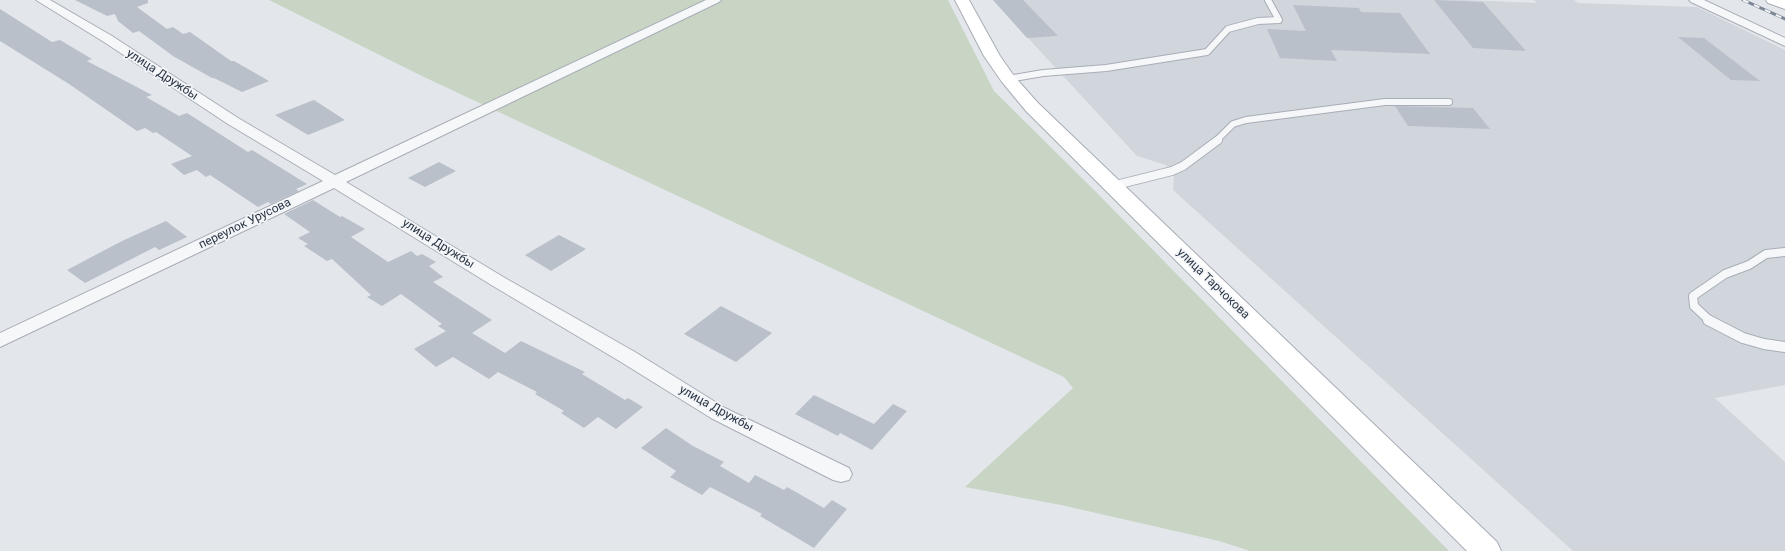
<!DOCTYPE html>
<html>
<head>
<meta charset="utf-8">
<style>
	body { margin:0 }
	canvas { display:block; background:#e3e6eb }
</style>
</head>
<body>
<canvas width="1785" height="551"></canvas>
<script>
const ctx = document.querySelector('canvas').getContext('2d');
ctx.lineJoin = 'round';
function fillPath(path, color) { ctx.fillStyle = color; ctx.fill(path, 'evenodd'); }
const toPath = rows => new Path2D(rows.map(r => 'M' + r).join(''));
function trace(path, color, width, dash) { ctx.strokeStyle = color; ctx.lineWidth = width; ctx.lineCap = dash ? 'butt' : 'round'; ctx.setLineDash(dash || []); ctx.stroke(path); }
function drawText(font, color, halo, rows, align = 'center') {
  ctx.font = font + ' Roboto,sans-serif'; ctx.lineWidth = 3.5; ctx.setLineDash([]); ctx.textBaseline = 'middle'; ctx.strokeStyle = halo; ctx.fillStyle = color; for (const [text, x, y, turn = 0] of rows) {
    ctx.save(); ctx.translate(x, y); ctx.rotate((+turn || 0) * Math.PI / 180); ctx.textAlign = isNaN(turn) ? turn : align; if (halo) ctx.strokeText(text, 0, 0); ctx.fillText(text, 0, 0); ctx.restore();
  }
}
fillPath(toPath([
	[993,0,1465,0,1537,3,1534,0,1574,0,1578,3,1697,7,1785,50,1785,385,1715,398,1785,462,1785,551,1573,551,1173,190,1174,175,1166,165,1137,156]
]), '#d1d6dd');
fillPath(toPath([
	[269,0,948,0,994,91,1095,191,1449,551,1250,551,1219,541,1061,505,965,487,1073,388,1064,377,424,77]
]), '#c9d5c4');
fillPath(toPath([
	[75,0,148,0,148,3,137,7,167,29,173,27,183,34,190,32,231,61,234,61,269,81,242,92,214,78,212,78,173,56,139,31,133,33,118,21,115,14,107,16],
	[993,0,1023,0,1058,36,1027,38],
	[1434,0,1483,2,1526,51,1473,48],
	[1293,5,1359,8,1361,12,1400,13,1430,54,1331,50,1337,61,1280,58,1267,29,1306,31],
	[0,9,52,42,60,40,92,59,87,61,152,95,146,97,179,116,187,113,248,152,252,150,307,184,296,189,299,191,271,204,268,202,258,207,210,175,206,177,197,170,184,175,171,164,192,156,156,132,153,133,145,128,137,131,69,84,0,41],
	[1678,37,1704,38,1760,81,1731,80],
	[314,100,345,120,308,135,275,115],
	[1395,106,1473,108,1490,129,1408,126],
	[439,162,456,171,425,187,408,178],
	[313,200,340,217,342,216,365,229,351,237,388,262,411,251,417,256,422,254,436,262,429,266,443,277,433,282,492,320,472,333,505,353,521,341,585,372,582,374,625,400,628,398,643,407,616,429,598,417,584,428,561,413,564,411,535,394,537,392,498,372,489,379,453,357,436,367,414,349,446,331,438,326,442,324,401,294,382,306,367,297,371,295,332,259,327,261,304,246,308,244,298,238,310,232,284,214],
	[166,221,187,237,159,250,155,247,85,283,67,270,122,241],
	[559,235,586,249,551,271,525,255],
	[721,306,772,333,736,362,684,334],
	[814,395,874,424,893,404,907,411,872,450,840,433,838,436,795,414],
	[666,428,693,446,724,462,720,466,749,483,755,475,784,490,787,487,824,508,832,500,847,509,814,548,760,516,762,514,710,487,702,495,670,477,676,471,641,448]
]), '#bac0c9');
const laneFar2 = toPath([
	[1008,79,1043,73,1106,68,1207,52,1228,29,1258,21,1279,20,1268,0],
	[1216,141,1233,124,1246,120,1385,102,1449,102]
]);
const laneFar1 = toPath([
	[1112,186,1172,171,1183,166,1218,140],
	[1710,321,1694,306,1693,296,1725,274,1749,265,1766,254,1785,252]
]);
const lane = toPath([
	[1708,320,1743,338,1764,344,1785,347]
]);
const street = toPath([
	[36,0,50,0,112,36,238,118,335,175,706,0,721,0,719,2,346,182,505,278,635,352,725,408,849,468,852,474,849,480,841,482,833,480,711,418,621,362,493,286,334,188,0,347,0,333,323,181,228,124,104,42,36,0],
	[1689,0,1704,0,1785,38,1785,46,1691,2,1689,0]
]);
const secondary = toPath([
	[955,0,969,0,1000,56,1014,76,1038,103,1497,542,1501,551,1467,551,1026,111,1002,82,984,56,955,0],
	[1766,0,1785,0,1785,9,1768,3,1766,0]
]);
trace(laneFar2, '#a8adb6', 8);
trace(laneFar1, '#a8adb6', 10);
trace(lane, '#a8adb6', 12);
trace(street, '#a8adb6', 2);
trace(secondary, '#a8adb6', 2);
trace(laneFar2, '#f6f7f9', 6);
trace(laneFar1, '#f6f7f9', 8);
trace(lane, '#f6f7f9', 10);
fillPath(street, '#f6f7f9');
fillPath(secondary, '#fff');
const rail = toPath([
	[1743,0,1785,19]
]);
trace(rail, '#7c8795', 3);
trace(rail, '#f3f5f8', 2, [6]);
drawText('12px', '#2a3544', '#f3f5f8', [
	["улица Дружбы",162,75,33],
	["переулок Урусова",245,224,-26],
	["улица Дружбы",438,244,32],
	["улица Тарчокова",1213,284,44],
	["улица Дружбы",716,409,29]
]);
</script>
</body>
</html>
